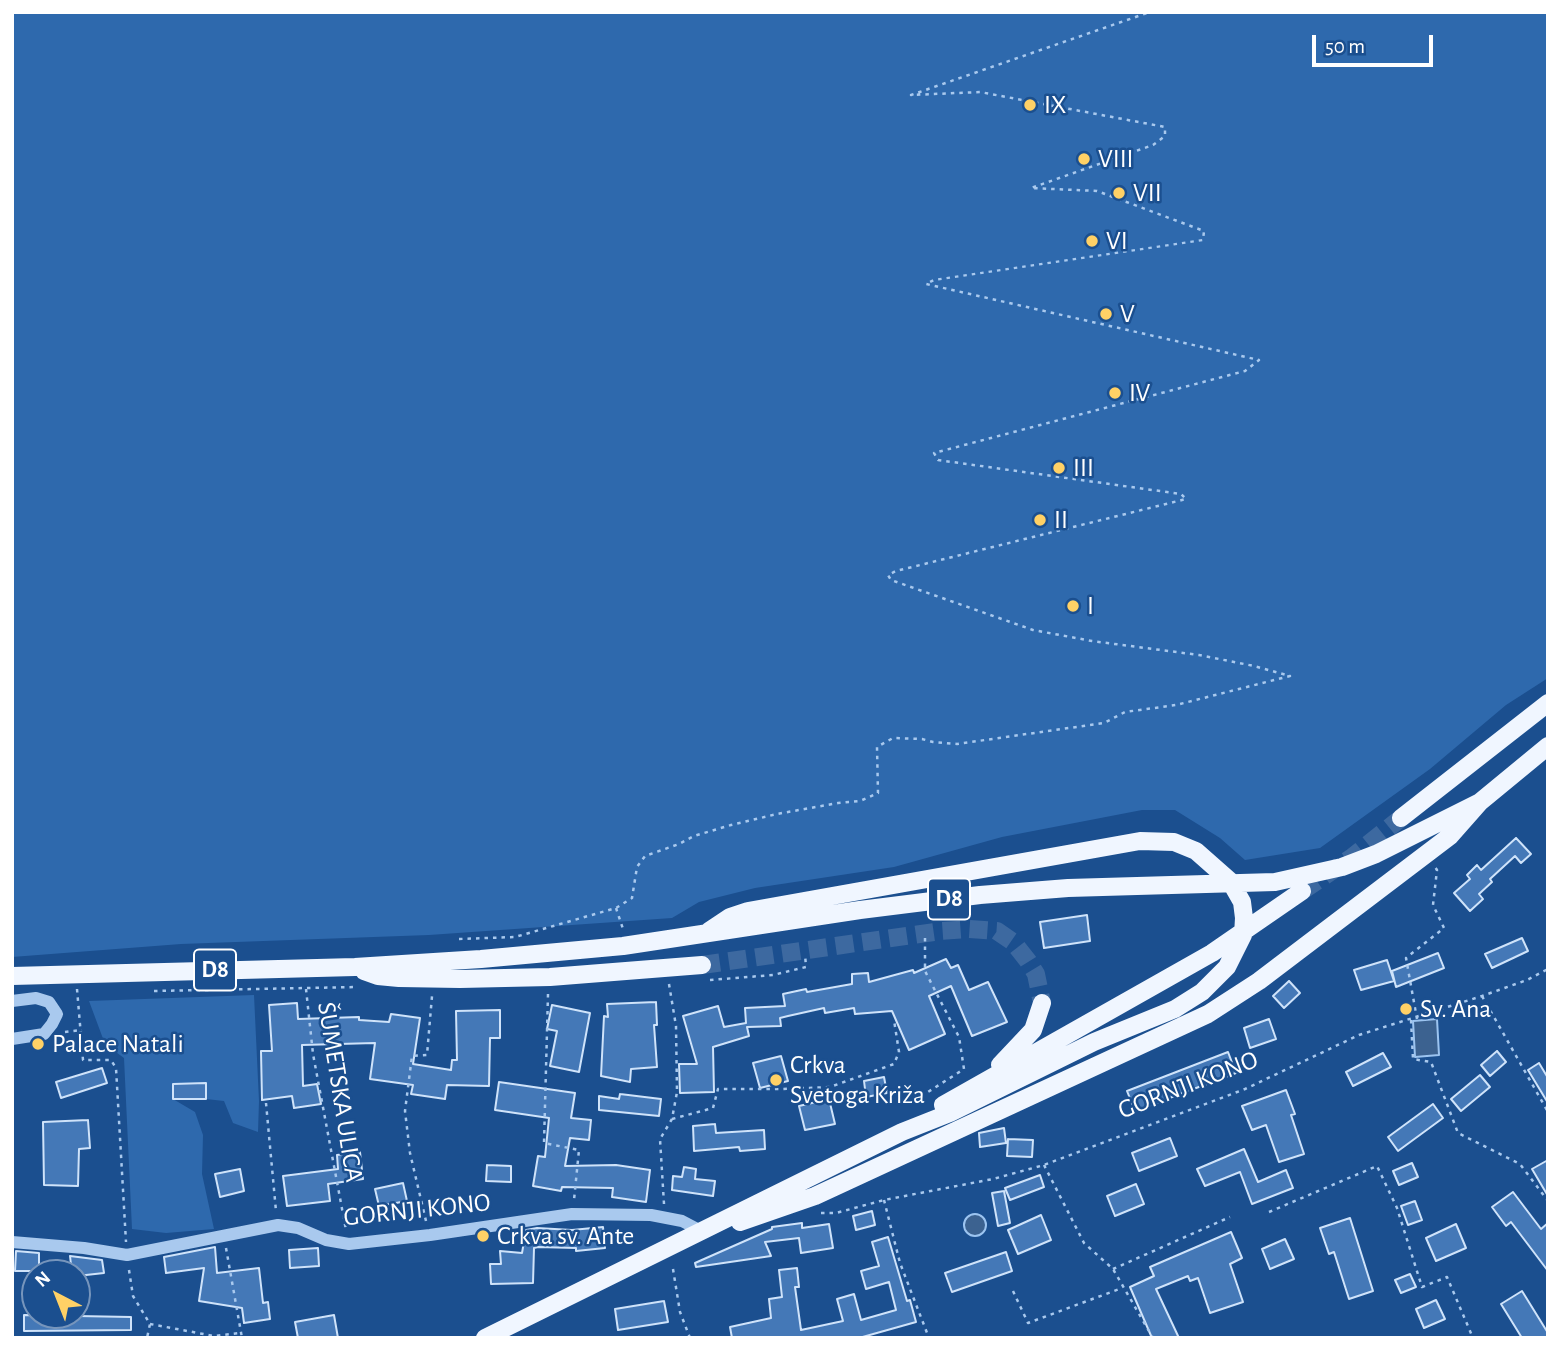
<!DOCTYPE html>
<html>
<head>
<meta charset="utf-8">
<style>
	body { margin:0 }
	#map { position:relative; width:1560px; height:1350px; overflow:hidden; background:#1b4f8f; font-family:"Alegreya Sans",sans-serif }
	canvas { display:block }
	.frame { position:absolute; inset:0; border:14px solid #fff; pointer-events:none }
	.north { position:absolute; left:21px; top:1259px; width:70px; height:70px; box-sizing:border-box; background:#1b4f8f; border:2px solid #7695bc; border-radius:50%; rotate:318deg; font-size:19px; font-weight:700; line-height:28px; text-align:center; color:#fff }
	.north::after { content:''; display:block; margin:auto; width:24px; height:32px; background:#ffd166; clip-path:polygon(50% 0,100% 100%,50% 72%,0 100%) }
	.scale { position:absolute; left:1312px; top:35px; width:121px; height:32px; box-sizing:border-box; border:4px solid #fff; border-top:0; padding-left:9px; font-size:21px; line-height:24px; white-space:nowrap; color:#fff; -webkit-text-stroke:5px #1b4f8f; paint-order:stroke }
</style>
</head>
<body>
<div id="map">
<canvas width="1560" height="1350"></canvas>
<div class="frame"></div>
<div class="north">N</div>
<div class="scale">50 m</div>
</div>
<script>
const ctx = document.querySelector('canvas').getContext('2d');
ctx.lineJoin = 'round';
function fillPath(path, color) { ctx.fillStyle = color; ctx.fill(path, 'evenodd'); }
const toPath = rows => new Path2D(rows.map(r => 'M' + r).join(''));
function trace(path, color, width, dash) { ctx.strokeStyle = color; ctx.lineWidth = width; ctx.lineCap = dash ? 'butt' : 'round'; ctx.setLineDash(dash || []); ctx.stroke(path); }
function drawText(font, color, halo, rows, align = 'center') {
  ctx.font = font + ' "Alegreya Sans",sans-serif'; ctx.lineWidth = 5; ctx.setLineDash([]); ctx.textBaseline = 'middle'; ctx.strokeStyle = halo; ctx.fillStyle = color; for (const [text, x, y, turn = 0] of rows) {
    ctx.save(); ctx.translate(x, y); ctx.rotate((+turn || 0) * Math.PI / 180); ctx.textAlign = isNaN(turn) ? turn : align; if (halo) ctx.strokeText(text, 0, 0); ctx.fillText(text, 0, 0); ctx.restore();
  }
}
fillPath(toPath([
	[12,12,1548,12,1548,678,1506,705,1430,769,1320,848,1245,860,1220,838,1175,810,1142,810,1002,837,894,867,755,888,699,902,672,918,429,935,181,944,12,957],
	[254,995,259,1101,258,1132,233,1123,224,1101,206,1099,206,1083,173,1084,173,1099,195,1112,203,1135,202,1174,214,1229,166,1233,132,1229,124,1058,105,1044,89,1001]
]), '#2e69ad');
const water = toPath([
	[1437,1019,1439,1055,1415,1057,1413,1021,1437,1019],
	'964 1225a11 11 0 1 1 22 0a11 11 0 1 1-22 0Z'
]);
fillPath(water, '#3c6290');
trace(water, '#9cc4f0', 2);
const building = toPath([
	[1516,838,1531,854,1521,863,1515,856,1490,879,1492,882,1479,894,1483,899,1470,911,1454,893,1470,879,1467,875,1477,865,1481,870,1516,838],
	[1087,915,1090,941,1044,948,1040,922,1087,915],
	[1522,938,1528,951,1492,968,1485,954,1522,938],
	[1438,953,1444,968,1396,987,1392,971,1438,953],
	[946,959,951,968,958,965,969,990,988,982,1007,1022,972,1036,951,986,929,996,945,1034,909,1050,892,1011,855,1014,854,1008,825,1013,824,1008,788,1016,780,1018,781,1026,747,1027,749,1036,713,1047,714,1092,680,1093,679,1064,697,1064,683,1016,718,1006,724,1027,746,1023,745,1008,785,1006,783,994,806,989,807,992,852,984,852,974,868,973,869,982,913,970,914,973,946,959],
	[1387,960,1394,981,1361,990,1354,970,1387,960],
	[1289,981,1300,993,1284,1008,1273,996,1289,981],
	[656,1002,657,1025,654,1025,657,1067,631,1069,630,1082,601,1076,604,1016,608,1017,607,1004,656,1002],
	[297,1003,298,1019,359,1017,359,1020,389,1022,391,1014,420,1018,413,1064,451,1070,452,1060,457,1060,456,1011,500,1010,500,1038,490,1038,489,1086,447,1085,445,1099,411,1094,413,1085,370,1079,375,1043,302,1045,303,1086,317,1084,321,1104,294,1108,292,1096,262,1100,261,1051,272,1051,269,1005,297,1003],
	[552,1005,590,1013,579,1072,550,1066,557,1031,547,1029,552,1005],
	[1269,1019,1276,1039,1250,1048,1244,1028,1269,1019],
	[1497,1051,1506,1062,1490,1076,1481,1065,1497,1051],
	[1228,1052,1236,1073,1135,1111,1127,1091,1228,1052],
	[1383,1053,1391,1067,1353,1086,1346,1072,1383,1053],
	[781,1056,788,1081,760,1088,753,1063,781,1056],
	[1539,1063,1548,1078,1548,1103,1528,1070,1539,1063],
	[102,1068,107,1083,61,1098,56,1082,102,1068],
	[1480,1075,1490,1087,1461,1111,1451,1099,1480,1075],
	[884,1077,887,1093,866,1097,864,1081,884,1077],
	[499,1082,575,1093,571,1118,591,1120,589,1140,570,1138,565,1166,616,1165,650,1170,646,1202,612,1197,613,1188,562,1187,561,1191,533,1186,538,1156,545,1157,549,1118,495,1110,499,1082],
	[206,1083,206,1099,173,1099,173,1084,206,1083],
	[1286,1090,1295,1114,1291,1115,1304,1154,1279,1162,1266,1125,1252,1130,1242,1106,1286,1090],
	[620,1094,661,1099,659,1116,599,1110,599,1096,619,1099,620,1094],
	[829,1099,835,1124,805,1130,799,1106,829,1099],
	[1433,1104,1443,1118,1398,1151,1388,1137,1433,1104],
	[88,1120,90,1148,79,1149,78,1186,44,1185,43,1122,88,1120],
	[715,1124,716,1133,764,1130,765,1149,740,1151,739,1147,694,1151,693,1126,715,1124],
	[1004,1128,1006,1143,980,1147,979,1133,1004,1128],
	[1170,1138,1177,1156,1139,1171,1132,1153,1170,1138],
	[1008,1139,1033,1140,1032,1157,1007,1156,1008,1139],
	[1244,1149,1258,1182,1286,1170,1293,1188,1252,1204,1240,1172,1205,1186,1197,1169,1244,1149],
	[360,1152,363,1179,328,1184,330,1201,287,1206,283,1176,338,1169,337,1155,360,1152],
	[1548,1160,1548,1196,1532,1169,1548,1160],
	[1412,1163,1418,1177,1399,1185,1393,1171,1412,1163],
	[487,1165,511,1166,511,1182,486,1181,487,1165],
	[684,1167,696,1169,695,1179,715,1181,713,1196,672,1190,673,1176,682,1177,684,1167],
	[240,1169,244,1191,220,1197,215,1174,240,1169],
	[1040,1175,1044,1187,1010,1200,1005,1188,1040,1175],
	[403,1183,407,1201,379,1206,375,1189,403,1183],
	[1136,1184,1144,1204,1115,1216,1107,1196,1136,1184],
	[1004,1191,1010,1223,998,1226,992,1193,1004,1191],
	[1513,1192,1541,1229,1548,1223,1548,1271,1511,1222,1506,1226,1492,1207,1513,1192],
	[1415,1201,1422,1220,1408,1225,1401,1206,1415,1201],
	[872,1211,875,1225,856,1230,853,1216,872,1211],
	[1041,1215,1051,1240,1018,1254,1008,1230,1041,1215],
	[1350,1218,1373,1291,1349,1299,1334,1252,1329,1254,1320,1228,1350,1218],
	[802,1223,802,1228,829,1224,833,1248,801,1253,799,1238,765,1242,771,1256,696,1267,695,1263,772,1229,772,1227,802,1223],
	[1456,1224,1466,1248,1436,1261,1426,1238,1456,1224],
	[603,1227,605,1248,576,1251,576,1248,538,1247,534,1248,533,1283,491,1284,490,1264,501,1264,500,1251,522,1253,526,1230,537,1228,572,1230,603,1227],
	[1231,1232,1242,1258,1230,1264,1243,1302,1210,1313,1198,1278,1190,1281,1188,1276,1156,1289,1179,1338,1152,1338,1130,1287,1154,1276,1150,1267,1231,1232],
	[888,1237,907,1301,910,1300,916,1322,859,1338,732,1338,730,1327,771,1318,769,1299,782,1297,779,1270,797,1268,799,1287,795,1287,801,1330,843,1321,837,1299,854,1294,861,1320,896,1310,889,1282,866,1289,861,1271,879,1266,872,1242,888,1237],
	[1285,1239,1294,1259,1270,1269,1262,1249,1285,1239],
	[215,1247,217,1273,259,1268,263,1303,268,1302,270,1319,244,1323,242,1308,199,1301,204,1268,166,1273,164,1257,215,1247],
	[318,1248,319,1266,290,1268,289,1250,318,1248],
	[16,1251,39,1253,39,1271,15,1271,16,1251],
	[1006,1252,1012,1271,952,1292,945,1273,1006,1252],
	[70,1256,102,1260,104,1273,77,1276,77,1273,72,1273,70,1256],
	[1410,1274,1416,1287,1401,1293,1395,1280,1410,1274],
	[1522,1291,1548,1333,1548,1338,1522,1338,1501,1304,1522,1291],
	[1436,1300,1445,1319,1424,1328,1416,1309,1436,1300],
	[664,1301,668,1322,618,1330,615,1309,664,1301],
	[24,1315,131,1317,131,1330,24,1331,24,1315],
	[334,1315,338,1338,298,1338,295,1322,334,1315]
]);
fillPath(building, '#4478b7');
trace(building, '#cfe3fa', 2);
trace(toPath([
	[1302,891,1351,858,1401,818],
	[702,965,941,931,969,929,997,931,1013,942,1028,961,1036,974,1042,1003]
]), '#3d69a0', 18, [18, 9]);
trace(toPath([
	[616,908,623,929],
	[925,938,925,971,959,1037,964,1069,928,1092],
	[459,939,515,937,616,908,632,898,637,867,645,856,679,844,694,836,731,825,777,814,838,803,860,801,878,793,877,747,893,738,922,739,933,742,957,744,1104,723,1125,712,1176,705,1290,676,1254,666,1199,655,1092,641,1033,630,891,580,888,575,896,571,1186,499,1181,494,938,460,934,453,1245,371,1259,360,926,284,934,280,1203,240,1204,231,1097,191,1031,188,1153,145,1165,136,1165,127,980,92,911,95,1150,12],
	[710,980,773,975,806,967,805,954],
	[77,989,83,1060,111,1060,116,1068,126,1242],
	[306,989,313,1054,346,1230],
	[154,991,357,987],
	[548,994,544,1143,579,1150,574,1200],
	[1482,996,1548,1112],
	[1417,1019,1406,958,1444,928,1433,905,1437,870,1435,867],
	[1411,1020,1413,1059,1431,1062,1458,1133,1520,1164,1548,1201],
	[65,1032,82,1030],
	[266,1103,276,1211],
	[672,1119,713,1108,718,1089,783,1089,830,1087,894,1064,899,1052,894,1020],
	[1044,1165,1084,1243,1113,1269,1153,1338],
	[884,1200,900,1263,929,1338],
	[664,1204,660,1139,672,1119,677,1092,676,1026,669,984],
	[1269,1212,1377,1166,1397,1208,1422,1287,1447,1277,1473,1338],
	[821,1213,836,1213,884,1200,993,1179,1044,1165,1245,1089,1359,1035,1482,996,1527,980,1548,969],
	[426,1221,410,1153,405,1111,412,1056,427,1055,432,996],
	[226,1248,242,1338],
	[673,1269,680,1312,690,1338],
	[1113,1269,1230,1217],
	[129,1270,133,1296,150,1324,147,1338],
	[1013,1291,1028,1323,1122,1288],
	[150,1324,214,1336,240,1333]
]), '#a9c9ee', 2.5, [3.5, 5]);
trace(toPath([
	[12,1001,36,998,49,1002,57,1014,52,1024,44,1034,12,1039],
	[12,1242,84,1248,127,1255,278,1225,298,1228,326,1240,349,1244,430,1235,572,1214,651,1215,682,1221,703,1232]
]), '#a9c9ee', 12);
trace(toPath([
	[1401,818,1548,703],
	[364,971,378,976,399,978,460,979,550,977,702,965],
	[12,976,355,967,481,959,623,946,860,910,980,895,1068,888,1275,882,1342,867,1376,854,1480,802],
	[1000,1065,1033,1030,1042,1003],
	[943,1105,1212,953,1302,891],
	[740,1222,815,1196,1208,1014,1259,981,1450,836,1480,802,1548,746],
	[485,1338,902,1132,950,1113,1094,1042,1175,1009,1202,992,1227,967,1243,935,1244,918,1242,902,1230,881,1196,851,1174,842,1140,841,748,911,730,917,709,931]
]), '#f0f6ff', 18);
for (const [x, y, r, color] of [
	[1030,105,7,"#ffd166"],
	[1084,159,7,"#ffd166"],
	[1119,193,7,"#ffd166"],
	[1092,241,7,"#ffd166"],
	[1106,314,7,"#ffd166"],
	[1115,393,7,"#ffd166"],
	[1059,468,7,"#ffd166"],
	[1040,520,7,"#ffd166"],
	[1073,606,7,"#ffd166"],
	[1406,1009,7,"#ffd166"],
	[38,1044,7,"#ffd166"],
	[776,1080,7,"#ffd166"],
	[483,1236,7,"#ffd166"]
]) { const dot = new Path2D(); dot.arc(x, y, r, 0, 2 * Math.PI); ctx.fillStyle = color; ctx.fill(dot); trace(dot, '#1b4f8f', 2.5); }
for (const [x, y, w] of [
	[949,899,42],
	[215,970,42]
]) { const box = new Path2D(); box.roundRect(x - w / 2, y - 20.5, w, 41, 5); ctx.fillStyle = '#1b4f8f'; ctx.fill(box); trace(box, '#fff', 2); }
drawText('bold 24px', '#fff', null, [
	["D8",949,899],
	["D8",215,970]
]);
drawText('26px', '#fff', '#1b4f8f', [
	["IX",1044,105],
	["VIII",1098,159],
	["VII",1133,193],
	["VI",1106,241],
	["V",1120,314],
	["IV",1129,393],
	["III",1073,468],
	["II",1054,520],
	["I",1087,606],
	["Sv. Ana",1420,1009],
	["Palace Natali",52,1044],
	["Crkva",790,1065],
	["Svetoga Križa",790,1095],
	["Crkva sv. Ante",497,1236]
], 'left');
drawText('26px', '#fff', '#1b4f8f', [
	["GORNJI KONO",1188,1085,-21],
	["ŠUMETSKA ULICA",340,1092,81],
	["GORNJI KONO",417,1210,-6]
]);
</script>
</body>
</html>
